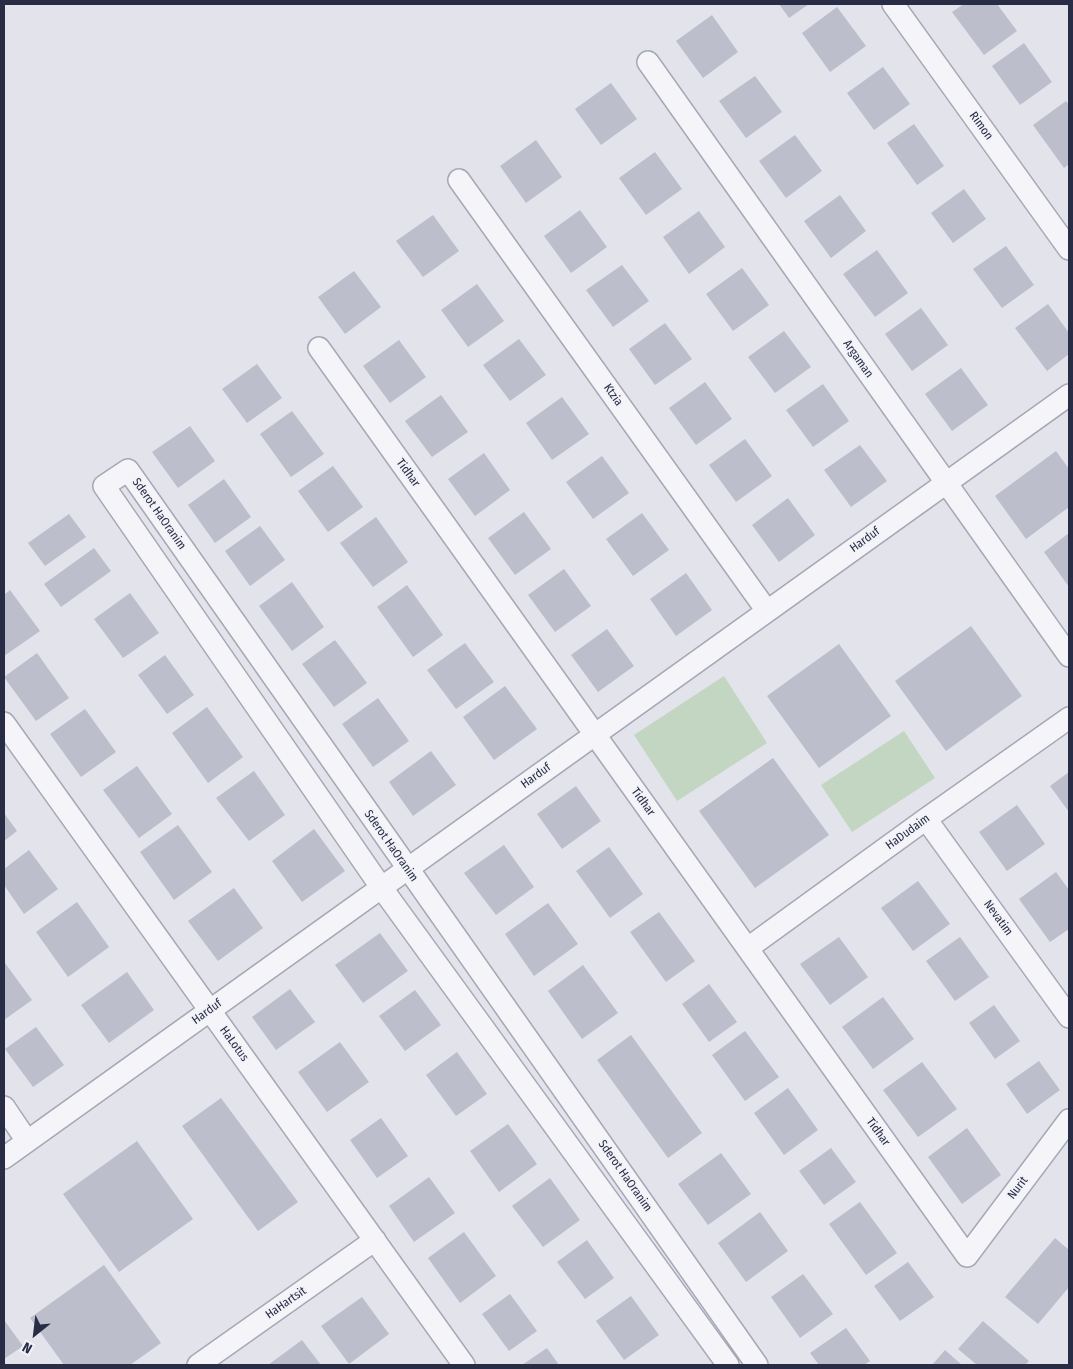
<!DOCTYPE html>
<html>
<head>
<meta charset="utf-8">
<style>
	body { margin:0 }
	#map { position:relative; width:1073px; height:1369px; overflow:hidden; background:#e2e3eb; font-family:"Fira Sans Condensed",sans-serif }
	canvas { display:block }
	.frame { position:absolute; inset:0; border:5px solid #282c45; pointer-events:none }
	.north { position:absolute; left:10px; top:1309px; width:50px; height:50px; -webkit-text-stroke:4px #f2f3f8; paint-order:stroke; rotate:209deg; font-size:14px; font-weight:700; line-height:20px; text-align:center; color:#282c45 }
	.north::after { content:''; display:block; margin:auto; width:18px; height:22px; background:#282c45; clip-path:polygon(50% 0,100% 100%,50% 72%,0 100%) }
</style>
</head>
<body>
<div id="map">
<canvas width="1073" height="1369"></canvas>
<div class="frame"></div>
<div class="north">N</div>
</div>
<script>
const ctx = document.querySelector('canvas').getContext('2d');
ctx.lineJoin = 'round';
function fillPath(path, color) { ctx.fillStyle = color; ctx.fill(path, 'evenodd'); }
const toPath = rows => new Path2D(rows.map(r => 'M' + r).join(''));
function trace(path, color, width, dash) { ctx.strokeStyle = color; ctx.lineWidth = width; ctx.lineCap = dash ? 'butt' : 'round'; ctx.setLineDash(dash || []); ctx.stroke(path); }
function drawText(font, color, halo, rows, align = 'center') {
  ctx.font = font + ' "Fira Sans Condensed",sans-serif'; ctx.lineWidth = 4.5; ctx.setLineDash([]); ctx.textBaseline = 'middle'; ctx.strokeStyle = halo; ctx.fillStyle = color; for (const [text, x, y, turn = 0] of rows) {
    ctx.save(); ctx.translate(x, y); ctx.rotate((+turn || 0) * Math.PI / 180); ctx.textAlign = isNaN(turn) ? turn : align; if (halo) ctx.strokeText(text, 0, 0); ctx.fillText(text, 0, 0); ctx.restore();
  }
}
fillPath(toPath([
	[724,676,767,743,677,801,634,735],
	[904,731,935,778,852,832,821,785]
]), '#c3d6c2');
fillPath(toPath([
	[779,4,809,4,789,18],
	[964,4,997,4,1017,31,984,55,952,12],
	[837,7,866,46,830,72,802,33],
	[712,15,738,52,703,78,676,41],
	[1024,43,1052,82,1020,105,992,66],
	[883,67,910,104,874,130,847,93],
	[755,76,782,112,746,138,719,101],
	[611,83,637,119,601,145,575,109],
	[1066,101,1069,105,1069,164,1064,168,1033,125],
	[914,124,944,166,917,185,887,143],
	[795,135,822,171,786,198,759,161],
	[536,140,562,177,526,203,500,166],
	[655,152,682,189,646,215,619,178],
	[964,189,986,219,953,243,931,213],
	[840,195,866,231,831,258,804,221],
	[580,210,607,247,571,273,544,236],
	[699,211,725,247,689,274,663,237],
	[433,215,459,251,423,277,396,241],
	[1006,246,1034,285,1002,308,973,269],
	[877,250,908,293,875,317,843,274],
	[622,265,649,301,613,327,586,290],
	[742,268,769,305,733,331,706,294],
	[354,271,381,307,345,334,318,297],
	[477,284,504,321,468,347,441,310],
	[1048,304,1069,333,1069,354,1047,371,1015,328],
	[921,308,948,345,912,371,885,334],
	[665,323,692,359,655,385,629,349],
	[784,331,811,367,775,393,748,357],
	[519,339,546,375,510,401,483,365],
	[399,340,426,377,390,403,363,366],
	[257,364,282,398,247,423,222,389],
	[961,368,988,405,952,431,925,394],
	[705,382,732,419,696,445,669,408],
	[823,384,849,421,813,447,786,410],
	[441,395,468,432,432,457,405,421],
	[562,397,589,434,552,460,526,423],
	[292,411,324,454,291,477,260,434],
	[190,426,215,461,178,488,152,452],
	[745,439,772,476,736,502,709,465],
	[860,445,887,481,851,507,824,470],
	[1056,451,1069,469,1069,507,1026,539,995,496],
	[484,453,510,490,475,516,448,479],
	[602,456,629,493,593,519,566,482],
	[333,466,363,507,328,532,298,491],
	[224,479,251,517,215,543,188,505],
	[788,498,815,535,779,562,752,525],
	[524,512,551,549,515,575,488,538],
	[642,513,669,550,633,576,606,539],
	[69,514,86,537,45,566,28,543],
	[376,517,408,562,373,587,340,543],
	[260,526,285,560,250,586,225,551],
	[1069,533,1069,587,1044,552],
	[94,548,111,571,61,607,44,584],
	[564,569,591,606,555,632,528,595],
	[686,573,712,610,676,636,650,599],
	[292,582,324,627,292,651,259,606],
	[407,585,443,635,413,657,377,607],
	[10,590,40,631,4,656,4,595],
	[130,593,159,633,123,658,94,619],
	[971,626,1022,696,946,751,895,681],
	[607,629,634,666,598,692,571,655],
	[335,640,367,683,334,707,302,664],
	[465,643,494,682,456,709,427,670],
	[839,644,891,716,819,768,767,696],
	[37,653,69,698,36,721,4,677],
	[165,655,194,695,167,714,138,675],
	[505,686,537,729,494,760,463,717],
	[378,698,409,741,373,767,342,724],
	[207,707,243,757,208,783,172,733],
	[85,709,116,752,81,777,50,734],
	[431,751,456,785,413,816,389,782],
	[773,758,829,835,755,888,699,811],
	[137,766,172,814,139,838,103,790],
	[254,771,285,815,249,841,216,798],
	[1069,772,1069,812,1050,786],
	[576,786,601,821,562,849,537,814],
	[1017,805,1045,844,1007,871,979,832],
	[4,813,17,831,4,841],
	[178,825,212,872,174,900,140,852],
	[314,829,345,871,302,902,272,861],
	[504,845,534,887,496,915,464,873],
	[609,847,643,894,610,918,576,871],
	[29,850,58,889,24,914,4,885,4,869],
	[1056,872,1069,890,1069,929,1050,942,1019,899],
	[918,881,950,924,913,951,881,908],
	[234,888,263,928,218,961,188,921],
	[77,902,109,947,68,977,36,932],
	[548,903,578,944,534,976,505,934],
	[659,912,695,961,666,982,630,932],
	[380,933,408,971,363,1003,335,965],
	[839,937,868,977,830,1005,800,964],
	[960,937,989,977,955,1001,926,961],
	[5,963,32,1000,4,1020,4,964],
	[583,965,618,1013,582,1039,548,991],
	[127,972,154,1010,109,1043,81,1005],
	[709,984,737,1022,709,1042,682,1004],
	[290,989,315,1022,276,1050,252,1017],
	[415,990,441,1025,405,1051,379,1016],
	[883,997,914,1039,873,1069,842,1027],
	[994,1005,1020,1041,995,1059,969,1023],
	[36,1027,64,1065,33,1087,5,1049],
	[745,1031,779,1077,745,1101,712,1055],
	[631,1035,702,1133,668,1158,597,1060],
	[340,1042,369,1082,327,1112,298,1072],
	[457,1052,487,1094,456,1116,426,1075],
	[1039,1061,1060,1090,1027,1114,1006,1084],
	[922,1062,957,1109,918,1137,883,1090],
	[788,1088,818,1130,784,1155,754,1113],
	[221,1098,298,1202,258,1231,182,1126],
	[381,1118,408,1156,377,1178,350,1140],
	[508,1124,537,1164,499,1192,470,1151],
	[967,1128,1001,1175,962,1204,928,1157],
	[137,1141,193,1219,119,1272,63,1194],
	[831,1148,856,1182,824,1205,799,1171],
	[721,1153,751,1194,708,1225,678,1184],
	[429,1177,455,1213,414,1242,389,1206],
	[550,1178,580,1220,543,1247,512,1206],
	[860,1202,897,1253,866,1275,829,1224],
	[760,1212,788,1251,746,1282,718,1243],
	[464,1232,496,1276,460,1303,428,1258],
	[1055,1238,1069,1250,1069,1287,1038,1324,1005,1297],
	[587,1240,614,1278,585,1299,557,1262],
	[908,1262,934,1297,900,1321,874,1286],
	[104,1265,161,1343,130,1365,64,1365,30,1318],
	[803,1274,833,1314,800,1338,771,1297],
	[510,1294,537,1331,509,1351,482,1314],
	[631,1296,659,1335,624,1360,596,1321],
	[362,1297,389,1334,349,1364,321,1326],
	[4,1320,23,1346,4,1359],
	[983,1321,1029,1361,1025,1365,977,1365,958,1349],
	[846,1328,870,1361,864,1365,819,1365,810,1353],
	[302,1340,321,1365,268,1365],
	[547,1348,559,1365,522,1365],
	[945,1350,962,1365,932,1365]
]), '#bcbecc');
const street = toPath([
	[893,4,1069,249],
	[648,62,1069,656],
	[459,180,767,611],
	[319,348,967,1256,1069,1120],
	[4,723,464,1365],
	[926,819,1069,1017],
	[748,948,926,819,1069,718],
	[4,1107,27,1141],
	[4,1158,1069,395],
	[198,1365,375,1240],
	[728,1365,381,887,104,486,128,470,757,1365]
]);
trace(street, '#a6a8b6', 24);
trace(street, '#f5f5f9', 21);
drawText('12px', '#282c45', '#f2f3f8', [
	["Rimon",981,126,54],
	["Argaman",858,359,55],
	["Ktzia",613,395,55],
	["Tidhar",408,473,54],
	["Sderot HaOranim",159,514,55],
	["Harduf",865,540,-36],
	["Harduf",536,776,-36],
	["Tidhar",643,802,54],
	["HaDudaim",908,832,-36],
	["Sderot HaOranim",391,846,55],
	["Nevatim",998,918,54],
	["Harduf",207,1012,-36],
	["HaLotus",234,1044,54],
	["Tidhar",878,1132,54],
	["Sderot HaOranim",625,1176,55],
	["Nurit",1018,1188,-53],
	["HaHartsit",286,1303,-35]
]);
</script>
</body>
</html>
